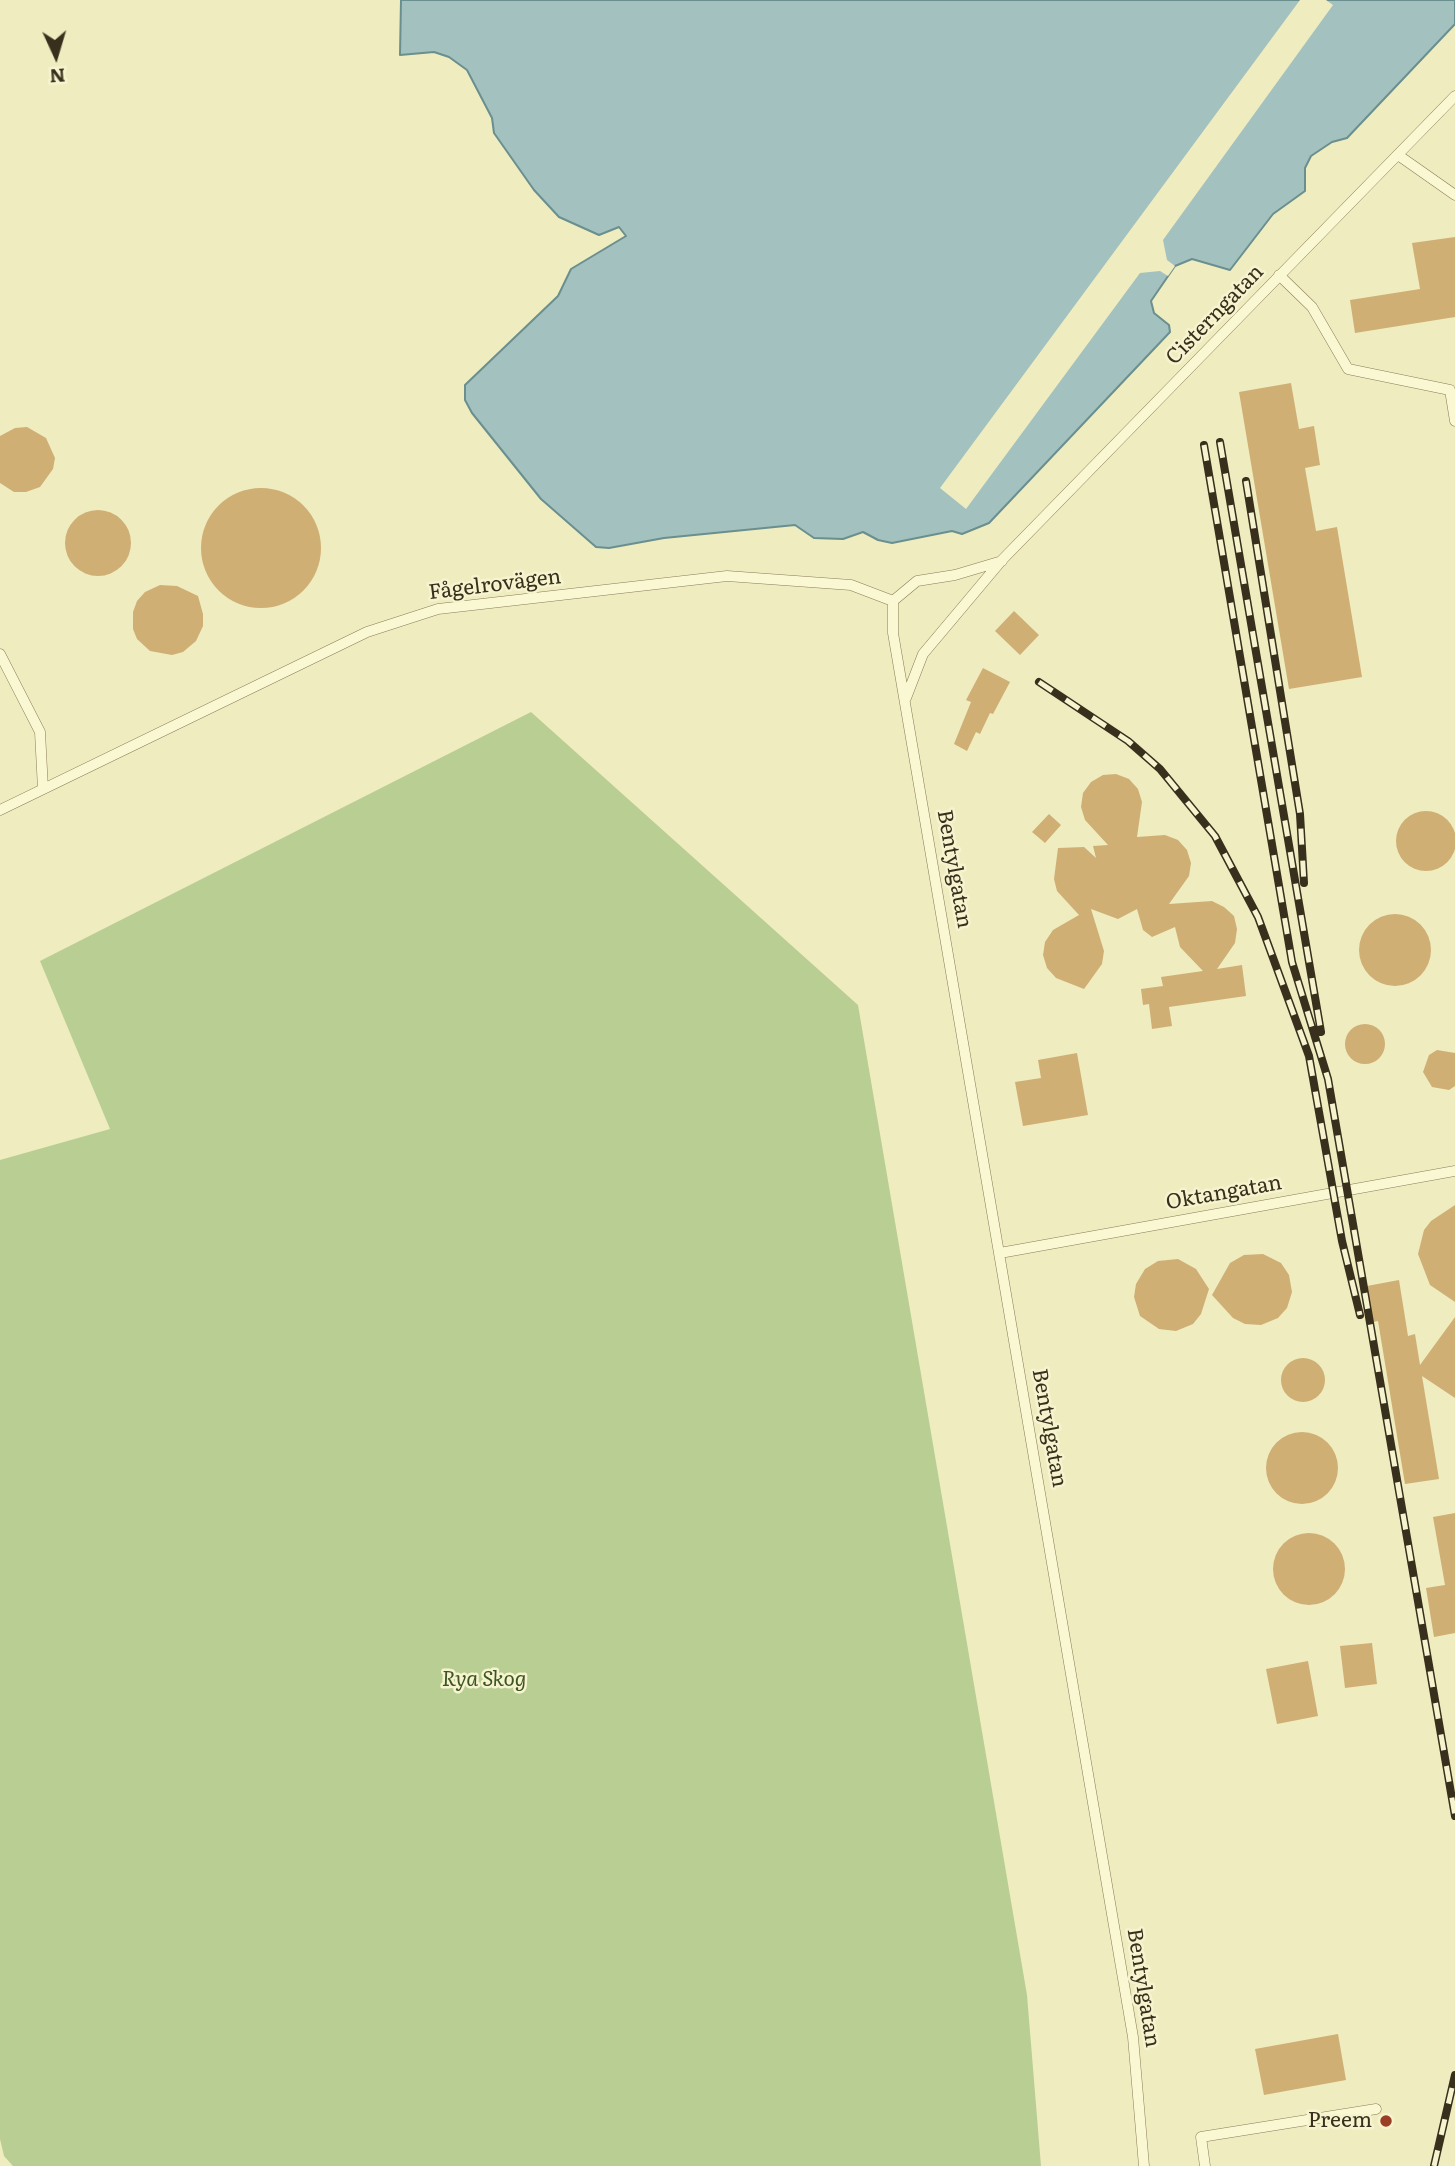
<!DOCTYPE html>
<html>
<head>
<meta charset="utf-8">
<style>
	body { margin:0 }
	#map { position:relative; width:1455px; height:2166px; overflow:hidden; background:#efecc0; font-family:Literata,serif }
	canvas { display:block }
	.north { position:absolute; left:21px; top:21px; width:70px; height:70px; -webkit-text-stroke:5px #f6f4cf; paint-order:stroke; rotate:176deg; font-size:19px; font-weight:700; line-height:28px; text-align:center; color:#38301c }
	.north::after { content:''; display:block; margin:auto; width:24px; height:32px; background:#38301c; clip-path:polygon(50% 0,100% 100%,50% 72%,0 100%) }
</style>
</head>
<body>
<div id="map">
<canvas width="1455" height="2166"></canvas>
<div class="north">N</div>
</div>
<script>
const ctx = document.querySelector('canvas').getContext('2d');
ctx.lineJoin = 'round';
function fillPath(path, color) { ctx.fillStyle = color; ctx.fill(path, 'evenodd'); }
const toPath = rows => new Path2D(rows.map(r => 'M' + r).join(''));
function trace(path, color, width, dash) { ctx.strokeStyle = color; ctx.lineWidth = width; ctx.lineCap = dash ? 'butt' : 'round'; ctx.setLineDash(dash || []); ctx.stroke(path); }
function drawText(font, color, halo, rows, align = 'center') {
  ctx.font = font + ' Literata,serif'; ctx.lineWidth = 5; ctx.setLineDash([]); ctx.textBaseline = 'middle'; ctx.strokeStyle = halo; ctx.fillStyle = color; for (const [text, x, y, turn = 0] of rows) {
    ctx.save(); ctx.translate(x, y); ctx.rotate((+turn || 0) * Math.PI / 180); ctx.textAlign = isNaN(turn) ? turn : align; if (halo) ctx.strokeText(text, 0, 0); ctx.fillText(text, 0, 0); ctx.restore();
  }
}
fillPath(toPath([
	[531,712,858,1005,1027,1995,1041,2166,13,2166,4,2156,0,2139,0,1160,110,1129,40,961]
]), '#b9ce93');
const water = toPath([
	[401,0,1455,0,1455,24,1347,138,1332,142,1311,156,1305,168,1305,191,1273,214,1230,270,1192,259,1175,266,1151,301,1154,313,1169,325,1170,332,989,523,962,534,952,531,892,543,878,540,863,532,843,539,814,538,795,525,664,538,609,548,596,547,541,499,472,413,465,400,465,385,558,296,571,269,626,236,619,227,599,235,559,217,534,190,494,133,492,118,467,70,449,57,434,52,400,55,401,0]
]);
fillPath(water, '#a3c1bf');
trace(water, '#6a8f8f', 2);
fillPath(toPath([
	[1300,0,1326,0,1333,5,1163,240,1167,260,1175,266,1168,276,1160,271,1140,273,966,509,940,488]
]), '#efecc0');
fillPath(toPath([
	[1455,237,1455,317,1355,333,1350,300,1420,289,1412,243],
	[1291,383,1299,429,1314,426,1320,465,1305,468,1316,531,1337,527,1362,677,1289,689,1239,392],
	[27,427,46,438,55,458,53,469,40,487,26,492,14,492,0,483,0,436,15,428],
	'201 548a60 60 0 1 1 120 0a60 60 0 1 1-120 0Z',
	'65 543a33 33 0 1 1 66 0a33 33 0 1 1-66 0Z',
	[160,585,177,586,198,596,203,614,203,626,196,641,183,652,172,655,150,651,137,639,133,629,133,612,137,601,145,592],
	[1014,611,1039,635,1020,655,995,631],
	[983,668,1010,682,993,714,990,713,980,734,976,732,967,751,954,744,971,702,966,700],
	[1116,774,1129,779,1138,789,1142,802,1137,837,1165,835,1178,840,1187,850,1191,863,1189,876,1169,904,1212,901,1224,907,1234,916,1237,929,1235,943,1217,969,1242,965,1246,996,1169,1007,1172,1026,1152,1029,1149,1004,1143,1005,1141,989,1163,986,1161,977,1203,971,1180,947,1175,927,1152,937,1143,930,1137,909,1118,919,1091,909,1104,951,1102,964,1084,989,1056,978,1047,968,1043,955,1045,942,1053,930,1079,915,1057,891,1054,879,1058,848,1084,847,1096,858,1093,846,1108,845,1085,820,1081,807,1083,793,1091,782,1103,775],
	'1396 841a30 30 0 1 1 60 0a30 30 0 1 1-60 0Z',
	[1049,814,1061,825,1045,843,1032,832],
	'1359 950a36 36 0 1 1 72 0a36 36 0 1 1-72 0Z',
	'1345 1044a20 20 0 1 1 40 0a20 20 0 1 1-40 0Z',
	[1437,1050,1455,1053,1455,1086,1449,1090,1432,1087,1423,1072,1429,1055],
	[1077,1053,1088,1115,1023,1126,1015,1082,1041,1078,1038,1060],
	[1455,1205,1455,1302,1430,1285,1418,1254,1424,1230,1431,1221],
	[1263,1254,1281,1263,1289,1275,1292,1292,1287,1308,1278,1318,1261,1325,1245,1324,1233,1318,1212,1295,1230,1263,1244,1255],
	[1178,1259,1196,1269,1209,1289,1201,1314,1193,1324,1176,1331,1159,1329,1140,1316,1134,1297,1136,1284,1145,1269,1158,1261],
	[1399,1280,1408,1336,1415,1334,1420,1365,1455,1317,1455,1398,1422,1376,1439,1479,1405,1484,1378,1321,1373,1322,1367,1286],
	'1281 1380a22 22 0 1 1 44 0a22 22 0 1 1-44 0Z',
	'1266 1468a36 36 0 1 1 72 0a36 36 0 1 1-72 0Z',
	[1455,1513,1455,1633,1434,1637,1426,1588,1445,1585,1433,1517],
	'1273 1569a36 36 0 1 1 72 0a36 36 0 1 1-72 0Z',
	[1372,1643,1377,1684,1345,1688,1340,1646],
	[1308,1661,1318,1716,1277,1724,1266,1669],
	[1338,2034,1346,2080,1264,2095,1255,2049]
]), '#cfaf74');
const lane = toPath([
	[1398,155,1455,195],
	[1279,275,1312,307,1348,369,1450,390,1455,421],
	[893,601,917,581,955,575,1002,561],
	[0,654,40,732,43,789],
	[906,698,923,654,1002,560,1455,96],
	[0,810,367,632,438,609,727,576,851,585,893,601,893,633,1133,2037,1144,2166],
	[1000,1253,1455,1171],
	[1205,2166,1201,2137,1376,2109]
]);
trace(lane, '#897d57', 11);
trace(lane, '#faf7d3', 10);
const rail = toPath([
	[1220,442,1321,1032],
	[1204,445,1292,962,1328,1079,1455,1816],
	[1246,481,1300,814,1304,883],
	[1039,682,1128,741,1160,769,1215,836,1258,917,1309,1056,1342,1241,1360,1315],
	[1434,2166,1455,2075]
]);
trace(rail, '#38301c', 8);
trace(rail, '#f6f4cf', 5, [16]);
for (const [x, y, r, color] of [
	[1386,2121,7,"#9a3f25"]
]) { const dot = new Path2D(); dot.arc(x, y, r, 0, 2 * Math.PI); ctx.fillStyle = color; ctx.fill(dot); trace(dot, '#f6f4cf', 2.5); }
drawText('21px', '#38301c', '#f6f4cf', [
	["Cisterngatan",1215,315,-46],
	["Fågelrovägen",495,585,-7],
	["Bentylgatan",954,869,80],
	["Oktangatan",1224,1193,-10],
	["Bentylgatan",1049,1428,80],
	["Bentylgatan",1143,1988,81]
]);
drawText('italic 21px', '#3c5522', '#f6f4cf', [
	["Rya Skog",484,1680]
]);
drawText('21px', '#38301c', '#f6f4cf', [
	["Preem",1372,2121]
], 'right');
</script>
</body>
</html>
